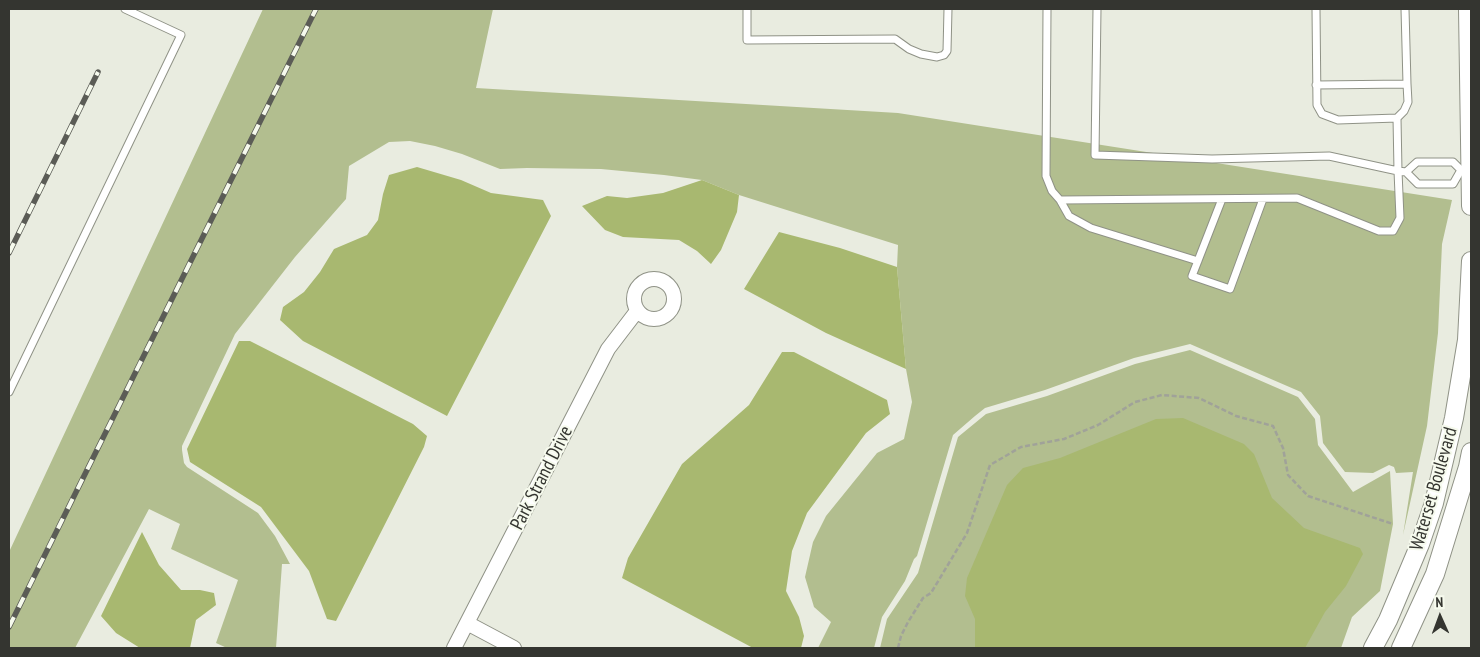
<!DOCTYPE html>
<html>
<head>
<meta charset="utf-8">
<style>
	body { margin:0 }
	#map { position:relative; width:1480px; height:657px; overflow:hidden; background:#e9ece0; font-family:"PT Sans Narrow",sans-serif }
	canvas { display:block }
	.frame { position:absolute; inset:0; border:10px solid #343530; pointer-events:none }
	.north { position:absolute; left:1415px; top:592px; width:50px; height:50px; -webkit-text-stroke:4px #f6faed; paint-order:stroke; rotate:358deg; font-size:14px; font-weight:700; line-height:20px; text-align:center; color:#343530 }
	.north::after { content:''; display:block; margin:auto; width:18px; height:22px; background:#343530; clip-path:polygon(50% 0,100% 100%,50% 72%,0 100%) }
</style>
</head>
<body>
<div id="map">
<canvas width="1480" height="657"></canvas>
<div class="frame"></div>
<div class="north">N</div>
</div>
<script>
const ctx = document.querySelector('canvas').getContext('2d');
ctx.lineJoin = 'round';
function fillPath(path, color) { ctx.fillStyle = color; ctx.fill(path, 'evenodd'); }
const toPath = rows => new Path2D(rows.map(r => 'M' + r).join(''));
function trace(path, color, width, dash) { ctx.strokeStyle = color; ctx.lineWidth = width; ctx.lineCap = dash ? 'butt' : 'round'; ctx.setLineDash(dash || []); ctx.stroke(path); }
function drawText(font, color, halo, rows, align = 'center') {
  ctx.font = font + ' "PT Sans Narrow",sans-serif'; ctx.lineWidth = 4; ctx.setLineDash([]); ctx.textBaseline = 'middle'; ctx.strokeStyle = halo; ctx.fillStyle = color; for (const [text, x, y, turn = 0] of rows) {
    ctx.save(); ctx.translate(x, y); ctx.rotate((+turn || 0) * Math.PI / 180); ctx.textAlign = isNaN(turn) ? turn : align; if (halo) ctx.strokeText(text, 0, 0); ctx.fillText(text, 0, 0); ctx.restore();
  }
}
fillPath(toPath([
	[263,9,493,9,476,88,898,113,1452,200,1442,244,1438,333,1427,426,1403,535,1413,472,1396,473,1394,467,1389,465,1373,473,1345,472,1323,443,1320,416,1301,392,1190,344,1134,358,1045,390,985,408,975,416,953,435,917,556,914,559,905,581,882,617,874,648,818,648,831,622,814,607,805,577,813,542,826,516,877,453,904,439,912,402,906,369,897,267,898,245,739,195,702,180,664,175,601,169,527,168,500,169,462,154,435,146,410,141,389,142,349,166,346,199,295,257,235,334,182,446,182,450,184,463,187,467,258,513,275,536,290,564,282,564,276,648,227,648,216,643,238,580,171,549,180,524,149,509,75,648,9,648,9,552],
	[1190,350,1298,397,1315,419,1318,445,1353,492,1390,471,1393,524,1380,591,1352,617,1341,648,880,648,887,619,918,573,958,437,986,414,1047,396,1135,364]
]), '#b2be8f');
fillPath(toPath([
	[417,167,461,180,491,193,543,200,551,216,447,416,303,341,280,320,283,307,304,292,320,272,334,249,367,235,378,220,383,194,389,175],
	[702,180,739,195,737,212,721,250,711,264,697,251,679,240,623,237,605,230,582,206,607,196,627,198,663,193],
	[779,232,840,248,897,267,906,369,826,333,744,289],
	[239,341,250,341,413,424,427,436,424,447,336,621,327,619,309,571,261,507,190,462,187,449],
	[782,352,794,352,887,400,890,414,866,433,807,513,792,551,786,591,799,617,804,636,801,648,753,648,622,578,628,558,682,464,749,405],
	[1183,418,1244,444,1254,454,1272,498,1304,528,1360,548,1363,554,1346,586,1325,612,1305,648,974,648,975,647,975,619,965,596,967,578,1007,485,1023,468,1060,458,1156,419],
	[142,532,159,565,181,590,200,590,214,593,216,605,196,620,190,648,140,648,116,633,101,616]
]), '#a8b870');
const service = toPath([
	[747,9,747,40,895,39,909,49,921,54,937,57,944,55,947,51,948,9],
	[1047,9,1046,176,1052,191,1060,200,1297,198,1379,231,1393,231,1400,218,1398,171,1406,172,1418,184,1453,184,1461,170],
	[1097,9,1095,155,1212,159,1329,156,1398,171,1397,118],
	[1316,9,1317,105,1322,114,1338,120,1397,118,1404,111,1408,102,1407,84],
	[1316,85,1407,84,1405,9],
	[1406,172,1417,162,1453,162,1461,170],
	[1222,199,1192,276,1230,289,1263,199],
	[1060,200,1069,216,1091,228,1198,261],
	[9,392,181,35,125,9]
]);
const minor = toPath([
	'634 299a20 20 0 1 1 40 0a20 20 0 1 1-40 0Z',
	[467,623,514,648],
	[454,648,608,349,637,311]
]);
const tertiary = toPath([
	[1468,9,1471,206],
	[1373,648,1388,620,1420,544,1434,503,1454,418,1467,340,1471,261],
	[1401,648,1435,574,1468,467,1471,452]
]);
trace(service, '#8f9286', 9);
trace(minor, '#8f9286', 16);
trace(tertiary, '#8f9286', 20);
trace(toPath([
	[898,648,901,636,908,622,923,598,931,593,967,533,990,465,1021,447,1064,439,1098,425,1135,402,1162,395,1199,398,1236,416,1273,426,1283,448,1288,475,1308,496,1393,524]
]), '#a0a299', 2.5, [5, 2.5]);
trace(service, '#fff', 7);
trace(minor, '#fff', 14);
trace(tertiary, '#fff', 18);
const rail = toPath([
	[9,253,98,72],
	[9,627,316,9]
]);
trace(rail, '#5b5c56', 5.5);
trace(rail, '#f6faed', 4, [11]);
drawText('19px', '#343530', '#f6faed', [
	["Park Strand Drive",542,478,-63],
	["Waterset Boulevard",1434,489,-74]
]);
</script>
</body>
</html>
